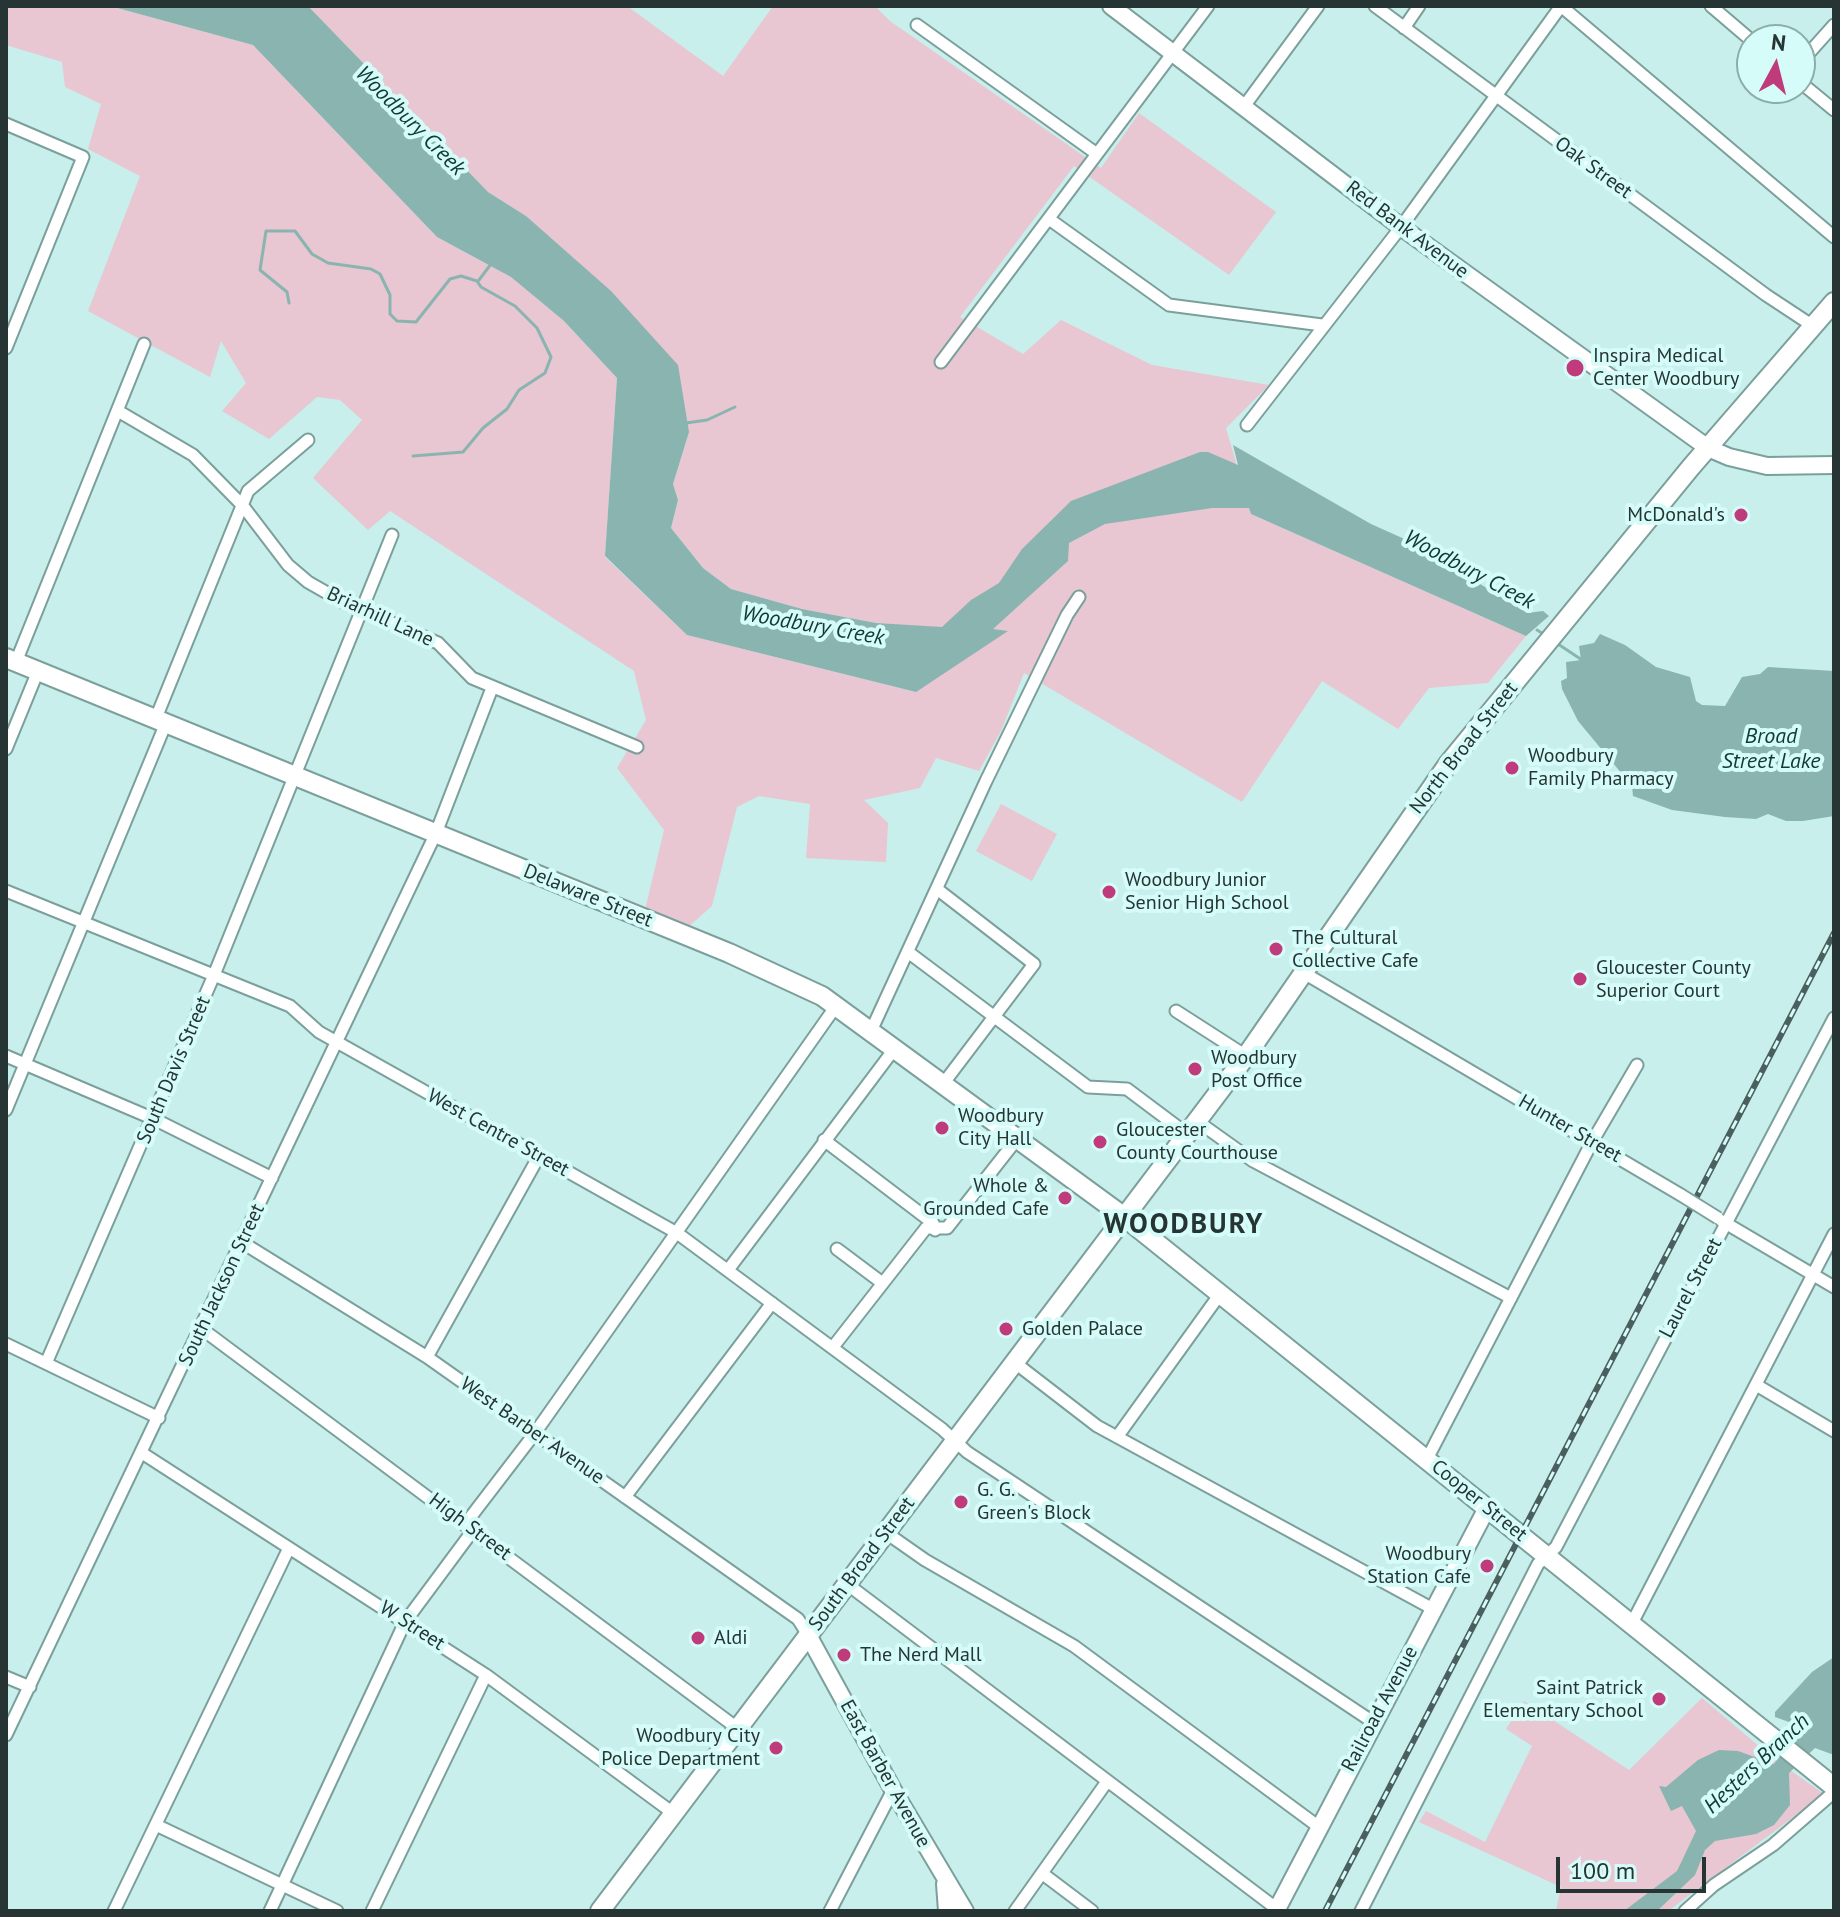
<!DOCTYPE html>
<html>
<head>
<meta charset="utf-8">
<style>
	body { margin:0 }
	#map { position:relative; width:1840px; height:1917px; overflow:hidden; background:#c8efeb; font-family:"PT Sans",sans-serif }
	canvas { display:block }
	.frame { position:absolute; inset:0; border:8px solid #263534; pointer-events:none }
	.north { position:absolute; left:1736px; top:24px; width:80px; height:80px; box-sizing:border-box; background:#d5fcf8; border:2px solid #8facaa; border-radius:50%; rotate:7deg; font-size:22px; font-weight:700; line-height:32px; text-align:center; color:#263534 }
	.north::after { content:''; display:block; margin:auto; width:28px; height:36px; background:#c03b7c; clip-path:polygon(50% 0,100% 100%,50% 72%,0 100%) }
	.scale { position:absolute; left:1556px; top:1857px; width:150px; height:36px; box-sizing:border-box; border:4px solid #263534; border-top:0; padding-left:10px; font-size:24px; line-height:28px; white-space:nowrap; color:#263534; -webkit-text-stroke:6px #d5fcf8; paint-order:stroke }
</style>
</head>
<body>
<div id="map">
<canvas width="1840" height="1917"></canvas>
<div class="frame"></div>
<div class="north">N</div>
<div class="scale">100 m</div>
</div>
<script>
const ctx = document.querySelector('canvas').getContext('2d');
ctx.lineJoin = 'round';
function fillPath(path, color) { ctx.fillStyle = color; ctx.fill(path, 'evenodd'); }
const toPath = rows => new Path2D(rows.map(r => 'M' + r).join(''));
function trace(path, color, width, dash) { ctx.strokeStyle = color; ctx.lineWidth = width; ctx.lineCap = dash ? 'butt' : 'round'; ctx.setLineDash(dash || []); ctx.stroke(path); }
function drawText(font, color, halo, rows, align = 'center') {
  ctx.font = font + ' "PT Sans",sans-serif'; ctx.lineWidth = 8; ctx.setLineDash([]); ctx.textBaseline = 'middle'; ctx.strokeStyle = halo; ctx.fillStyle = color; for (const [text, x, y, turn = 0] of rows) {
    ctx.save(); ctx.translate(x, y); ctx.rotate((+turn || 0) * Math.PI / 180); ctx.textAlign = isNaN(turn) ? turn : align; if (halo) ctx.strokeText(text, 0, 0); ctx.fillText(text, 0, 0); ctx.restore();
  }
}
fillPath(toPath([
	[6,6,110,6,253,45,437,237,511,277,564,321,617,378,605,557,687,635,916,692,876,623,802,609,731,589,703,568,671,528,678,500,673,484,689,432,526,216,488,192,308,6,627,6,723,76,773,6,875,6,890,21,1101,168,1139,113,1276,212,1229,275,1074,166,960,317,1023,354,1061,320,1152,365,1269,385,1226,428,1251,514,1526,636,1488,683,1429,688,1398,729,1322,681,1242,802,1024,673,1001,731,979,771,936,758,920,788,864,800,888,823,886,862,806,858,810,804,759,796,737,807,712,906,688,927,645,910,664,830,617,768,646,720,634,671,390,511,368,530,313,478,362,420,340,400,317,397,269,439,222,411,246,383,221,341,210,377,88,311,140,176,88,149,101,104,65,87,62,62,6,45],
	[1001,804,1057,834,1032,881,976,851],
	[1702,1698,1773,1758,1824,1794,1668,1911,1556,1911,1561,1887,1419,1822,1426,1811,1485,1842,1532,1746,1506,1729,1524,1701,1629,1770]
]), '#e8c6d2');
fillPath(toPath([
	[110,6,308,6,488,192,526,216,611,291,678,365,689,432,673,484,678,500,671,528,703,568,731,589,802,609,876,623,942,627,971,600,999,583,1022,549,1071,501,1200,452,1208,452,1238,465,1233,445,1371,524,1449,559,1464,574,1527,613,1543,611,1549,616,1526,636,1251,514,1249,508,1212,508,1105,524,1069,543,1068,561,993,629,1008,631,916,692,687,635,605,556,617,378,564,321,511,277,437,237,253,45],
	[1600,634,1625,645,1656,667,1690,677,1696,701,1702,705,1725,706,1742,677,1760,674,1768,667,1834,671,1834,816,1803,821,1786,821,1768,814,1756,819,1725,817,1672,810,1633,796,1632,786,1578,721,1562,689,1561,681,1567,678,1566,662,1581,660,1579,646,1594,643],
	[1834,1657,1834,1755,1815,1748,1789,1773,1790,1805,1774,1825,1756,1834,1715,1841,1705,1850,1695,1875,1657,1911,1624,1911,1677,1871,1696,1831,1682,1806,1671,1811,1659,1786,1666,1787,1698,1760,1719,1750,1738,1751,1774,1764,1798,1731,1789,1722,1775,1717,1775,1712,1812,1672]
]), '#8ab4b0');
trace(toPath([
	[479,280,491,264],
	[289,303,287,292,260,270,266,231,295,231,312,254,328,263,371,269,380,274,390,295,390,314,397,321,416,322,450,279,461,276,477,281,481,287,515,306,537,328,551,357,545,373,519,390,507,409,483,428,463,452,413,456],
	[686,423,707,420,735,407],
	[1537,630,1545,635],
	[1555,642,1585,662]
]), '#8ab4b0', 3);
const street = toPath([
	[1375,6,1766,295,1813,326],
	[1561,6,1834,237],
	[1711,6,1752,41],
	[917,25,1097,154],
	[1404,28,1419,6],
	[1800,63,1834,25],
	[1800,82,1834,110],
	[1245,105,1318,6],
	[6,124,83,157,6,348],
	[1049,219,1169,305,1322,325],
	[941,362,1208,6],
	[118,411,193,455,243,506,288,565,308,582,343,602,438,643,472,678,637,747],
	[1247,425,1401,227,1561,6],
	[16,662,144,344],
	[156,718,248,491,308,440],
	[6,749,38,671],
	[937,889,1034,964,943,1084],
	[6,891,290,1006,319,1032,677,1233,942,1429,967,1452,1373,1722],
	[908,952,1088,1087,1127,1089,1187,1134],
	[1304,973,1681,1195],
	[1176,1011,1246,1056],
	[871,1031,986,781,1067,615,1079,597],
	[6,1056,154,1119,272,1178],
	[6,1110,166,723],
	[1197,1121,1253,1161,1511,1298],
	[824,1140,933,1223,935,1230],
	[1722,1221,1834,1287],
	[243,1243,427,1357,798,1619,808,1635],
	[837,1249,881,1282],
	[728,1270,895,1048],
	[202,1329,737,1728],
	[6,1344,159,1418],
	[833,1347,926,1228,947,1228,1017,1139],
	[427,1357,539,1156],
	[47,1361,214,975,392,535],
	[1014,1362,1097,1426,1433,1609],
	[1758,1386,1834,1431],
	[1117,1437,1220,1294],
	[142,1453,486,1675,673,1813],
	[1427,1459,1592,1142,1637,1065],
	[625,1497,772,1303],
	[466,1523,535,1433,836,1006],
	[885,1532,925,1560,1074,1646,1319,1827],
	[847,1584,1277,1909],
	[1631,1625,1834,1234],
	[6,1677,30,1687],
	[6,1735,436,833,492,688],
	[156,1825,337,1911],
	[1043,1874,1092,1911],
	[114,1911,289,1548],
	[270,1911,405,1622,474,1529],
	[372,1911,486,1675],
	[830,1911,893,1790],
	[1015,1911,1106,1783],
	[1361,1911,1538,1564,1556,1547,1834,1018],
	[1685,1911,1714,1885,1773,1845,1834,1792]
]);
const secondary = toPath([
	[1111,6,1401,227,1708,448,1729,457,1767,466,1834,465],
	[808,1635,893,1790,965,1911],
	[945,1884,947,1911],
	[1276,1911,1487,1508]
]);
const primary = toPath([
	[6,658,729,953,822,996,1123,1216,1834,1787],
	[600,1911,1246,1056,1448,764,1691,467,1834,302]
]);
trace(street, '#7ba09c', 15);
trace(secondary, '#7ba09c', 20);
trace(primary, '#7ba09c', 22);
trace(street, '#fff', 11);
trace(secondary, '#fff', 16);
trace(primary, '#fff', 18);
const rail = toPath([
	[1325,1911,1834,933]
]);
trace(rail, '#4b5f5e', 6);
trace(rail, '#d5fcf8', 3, [9]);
const streetBridge = toPath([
	[1681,1195,1718,1218]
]);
trace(streetBridge, '#7ba09c', 15, []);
trace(streetBridge, '#fff', 11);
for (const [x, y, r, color] of [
	[1575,368,10,"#c03b7c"],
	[1741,515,8,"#c03b7c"],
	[1512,768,8,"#c03b7c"],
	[1109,892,8,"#c03b7c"],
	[1276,949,8,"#c03b7c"],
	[1580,979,8,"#c03b7c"],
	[1195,1069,8,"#c03b7c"],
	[942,1128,8,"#c03b7c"],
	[1100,1142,8,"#c03b7c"],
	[1065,1198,8,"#c03b7c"],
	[1006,1329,8,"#c03b7c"],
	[961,1502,8,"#c03b7c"],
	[1487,1566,8,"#c03b7c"],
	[698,1638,8,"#c03b7c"],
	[844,1655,8,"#c03b7c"],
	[1659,1699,8,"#c03b7c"],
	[776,1748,8,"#c03b7c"]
]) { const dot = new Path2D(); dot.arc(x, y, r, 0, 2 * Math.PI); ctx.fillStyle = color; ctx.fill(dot); trace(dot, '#d5fcf8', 3); }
drawText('20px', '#263534', '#d5fcf8', [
	["Oak Street",1593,168,36],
	["Red Bank Avenue",1407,230,37],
	["Briarhill Lane",380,617,25],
	["North Broad Street",1464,748,-52],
	["Delaware Street",588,896,22],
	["South Davis Street",174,1070,-67],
	["Hunter Street",1570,1129,30],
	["West Centre Street",498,1133,29],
	["South Jackson Street",222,1285,-65],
	["Laurel Street",1691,1288,-62],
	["West Barber Avenue",532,1431,35],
	["Cooper Street",1479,1501,39],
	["High Street",470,1527,37],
	["South Broad Street",862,1564,-53],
	["W Street",412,1626,33],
	["Railroad Avenue",1380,1709,-62],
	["East Barber Avenue",885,1774,61]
]);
drawText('20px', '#263534', '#d5fcf8', [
	["Inspira Medical",1593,356],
	["Center Woodbury",1593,379],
	["McDonald's",1725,515,"right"],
	["Woodbury",1528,756],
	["Family Pharmacy",1528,779],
	["Woodbury Junior",1125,880],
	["Senior High School",1125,903],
	["The Cultural",1292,938],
	["Collective Cafe",1292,961],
	["Gloucester County",1596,968],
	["Superior Court",1596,991],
	["Woodbury",1211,1058],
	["Post Office",1211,1081],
	["Woodbury",958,1116],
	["City Hall",958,1139],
	["Gloucester",1116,1130],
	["County Courthouse",1116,1153],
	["Whole &",1049,1186,"right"],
	["Grounded Cafe",1049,1209,"right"],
	["Golden Palace",1022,1329],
	["G. G.",977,1490],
	["Green's Block",977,1513],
	["Woodbury",1471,1554,"right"],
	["Station Cafe",1471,1577,"right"],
	["Aldi",714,1638],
	["The Nerd Mall",860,1655],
	["Saint Patrick",1643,1688,"right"],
	["Elementary School",1643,1711,"right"],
	["Woodbury City",760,1736,"right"],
	["Police Department",760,1759,"right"]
], 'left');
drawText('italic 22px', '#113a37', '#d5fcf8', [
	["Woodbury Creek",410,121,45],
	["Woodbury Creek",1469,570,28],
	["Woodbury Creek",813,626,10],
	["Broad",1771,737],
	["Street Lake",1771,762],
	["Hesters Branch",1757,1764,-43]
]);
ctx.letterSpacing = '2px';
drawText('bold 28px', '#263534', '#d5fcf8', [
	["WOODBURY",1184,1225]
]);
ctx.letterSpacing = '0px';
</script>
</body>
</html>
